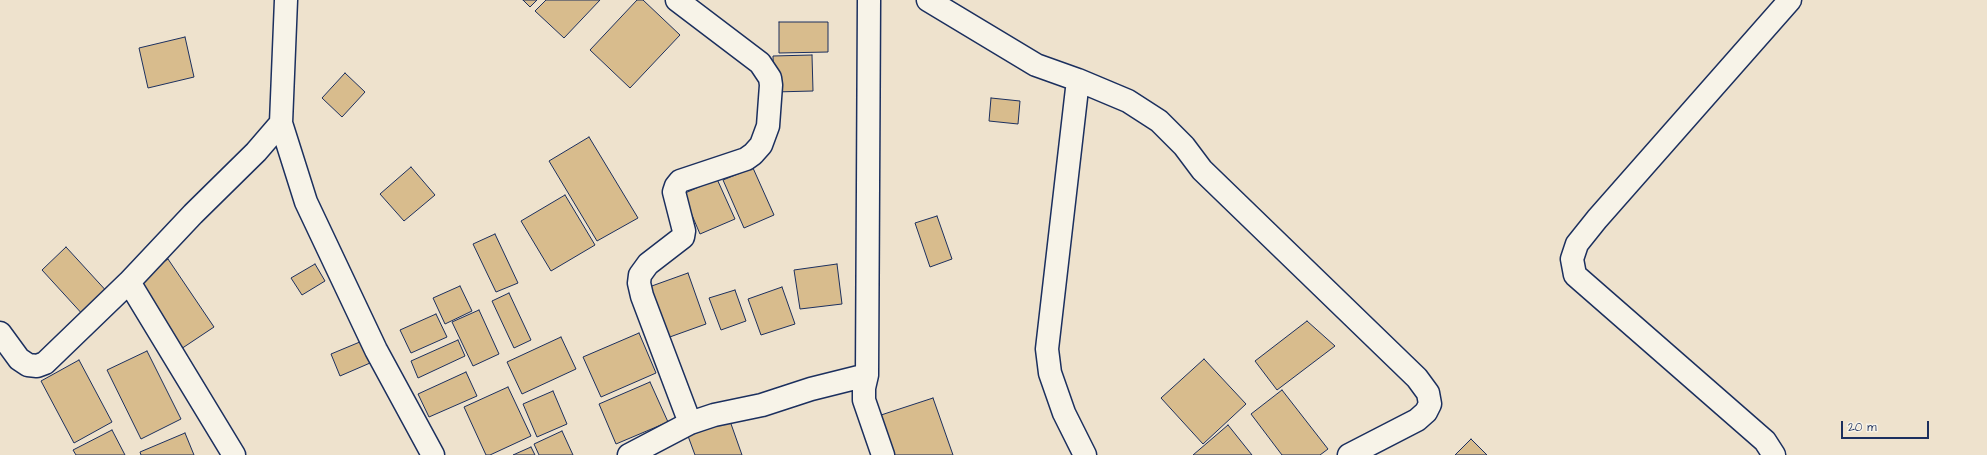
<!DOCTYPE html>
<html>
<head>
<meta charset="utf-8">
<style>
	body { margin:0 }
	#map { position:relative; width:1987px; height:455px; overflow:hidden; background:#eee2cd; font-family:"Architects Daughter",sans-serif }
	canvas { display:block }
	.scale { position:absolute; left:1841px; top:421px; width:88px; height:18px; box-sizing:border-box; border:2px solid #1b2f5e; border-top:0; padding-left:5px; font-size:12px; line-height:14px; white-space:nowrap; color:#1b2f5e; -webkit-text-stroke:3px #f7f3e8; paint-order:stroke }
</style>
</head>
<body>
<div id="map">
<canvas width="1987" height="455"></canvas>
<div class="scale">20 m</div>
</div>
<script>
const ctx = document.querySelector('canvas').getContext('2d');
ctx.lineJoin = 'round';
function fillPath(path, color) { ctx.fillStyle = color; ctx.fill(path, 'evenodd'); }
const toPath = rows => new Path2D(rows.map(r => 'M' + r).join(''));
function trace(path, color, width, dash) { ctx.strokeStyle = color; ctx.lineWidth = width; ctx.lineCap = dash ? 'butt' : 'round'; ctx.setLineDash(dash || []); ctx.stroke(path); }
const building = toPath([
	[523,0,537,0,530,7,523,0],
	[546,0,600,0,564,38,535,11,546,0],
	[637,0,643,0,680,35,630,88,590,50,637,0],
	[779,22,828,22,828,52,779,53,779,22],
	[185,37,194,77,148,88,139,48,185,37],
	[812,55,813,91,774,92,773,56,812,55],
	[345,73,365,92,342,117,322,98,345,73],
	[991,98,1020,101,1018,124,989,121,991,98],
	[589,137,638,218,597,241,549,161,589,137],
	[411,167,435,195,404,221,380,194,411,167],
	[753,168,774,215,744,228,723,180,753,168],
	[717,179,735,219,700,234,683,194,717,179],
	[565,195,595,245,551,271,521,221,565,195],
	[937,216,952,259,930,267,915,223,937,216],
	[495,234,518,283,496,292,473,244,495,234],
	[66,247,110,295,85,317,42,270,66,247],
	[168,259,214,327,181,349,135,281,168,259],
	[315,264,325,281,302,295,291,278,315,264],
	[837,264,842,304,800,309,794,270,837,264],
	[688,273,706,324,667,338,649,287,688,273],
	[460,286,472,311,445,324,433,298,460,286],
	[782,287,795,324,761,335,748,299,782,287],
	[735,290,746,321,721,330,709,298,735,290],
	[509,293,531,340,514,348,492,301,509,293],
	[479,310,499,354,473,366,452,322,479,310],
	[436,314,447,337,411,353,400,330,436,314],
	[1307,321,1335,346,1277,390,1255,361,1307,321],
	[639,333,656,373,601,397,583,357,639,333],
	[561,337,576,369,522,394,507,362,561,337],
	[367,339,377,360,340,376,331,354,367,339],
	[458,340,465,356,418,378,411,361,458,340],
	[147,351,181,419,141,439,107,370,147,351],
	[1204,359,1246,404,1203,444,1161,398,1204,359],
	[79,360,112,422,74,443,41,381,79,360],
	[466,372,477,396,429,417,418,394,466,372],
	[650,382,668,422,616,444,599,404,650,382],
	[508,387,531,436,490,455,486,455,464,407,508,387],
	[1282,390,1328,449,1320,455,1282,455,1251,414,1282,390],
	[553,391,567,424,537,437,523,404,553,391],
	[933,398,953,455,892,455,878,416,933,398],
	[730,421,742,455,695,455,688,436,730,421],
	[1228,425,1252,455,1193,455,1228,425],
	[112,430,125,455,76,455,73,450,112,430],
	[562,431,573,455,539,455,534,444,562,431],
	[185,433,194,455,141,455,140,452,185,433],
	[1471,439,1487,455,1455,455,1471,439],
	[531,447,535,455,513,455,531,447]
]);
fillPath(building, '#d8bc8d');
trace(building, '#1b2f5e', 1);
const street = toPath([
	[286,0,281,123,306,202,376,350,433,455],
	[677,0,760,63,770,78,771,85,768,126,761,145,753,154,746,159,680,181,676,186,674,192,684,231,683,237,648,264,640,275,639,283,642,296,690,423],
	[928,0,1036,65,1078,80,1047,349,1050,373,1064,413,1085,455],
	[1078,80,1128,101,1159,121,1184,146,1202,170,1417,378,1428,393,1430,404,1426,412,1417,420,1349,455],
	[129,282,193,214,256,152,281,123],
	[0,333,19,359,28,365,37,366,45,363,129,282,234,455],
	[867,375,869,0],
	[629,455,690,423,714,415,762,405,811,389,867,375,864,388,864,400,883,455],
	[1774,455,1765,441,1575,275,1572,259,1577,244,1597,219,1790,0]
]);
trace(street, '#1b2f5e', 25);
trace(street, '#f7f3e8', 22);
</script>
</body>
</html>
